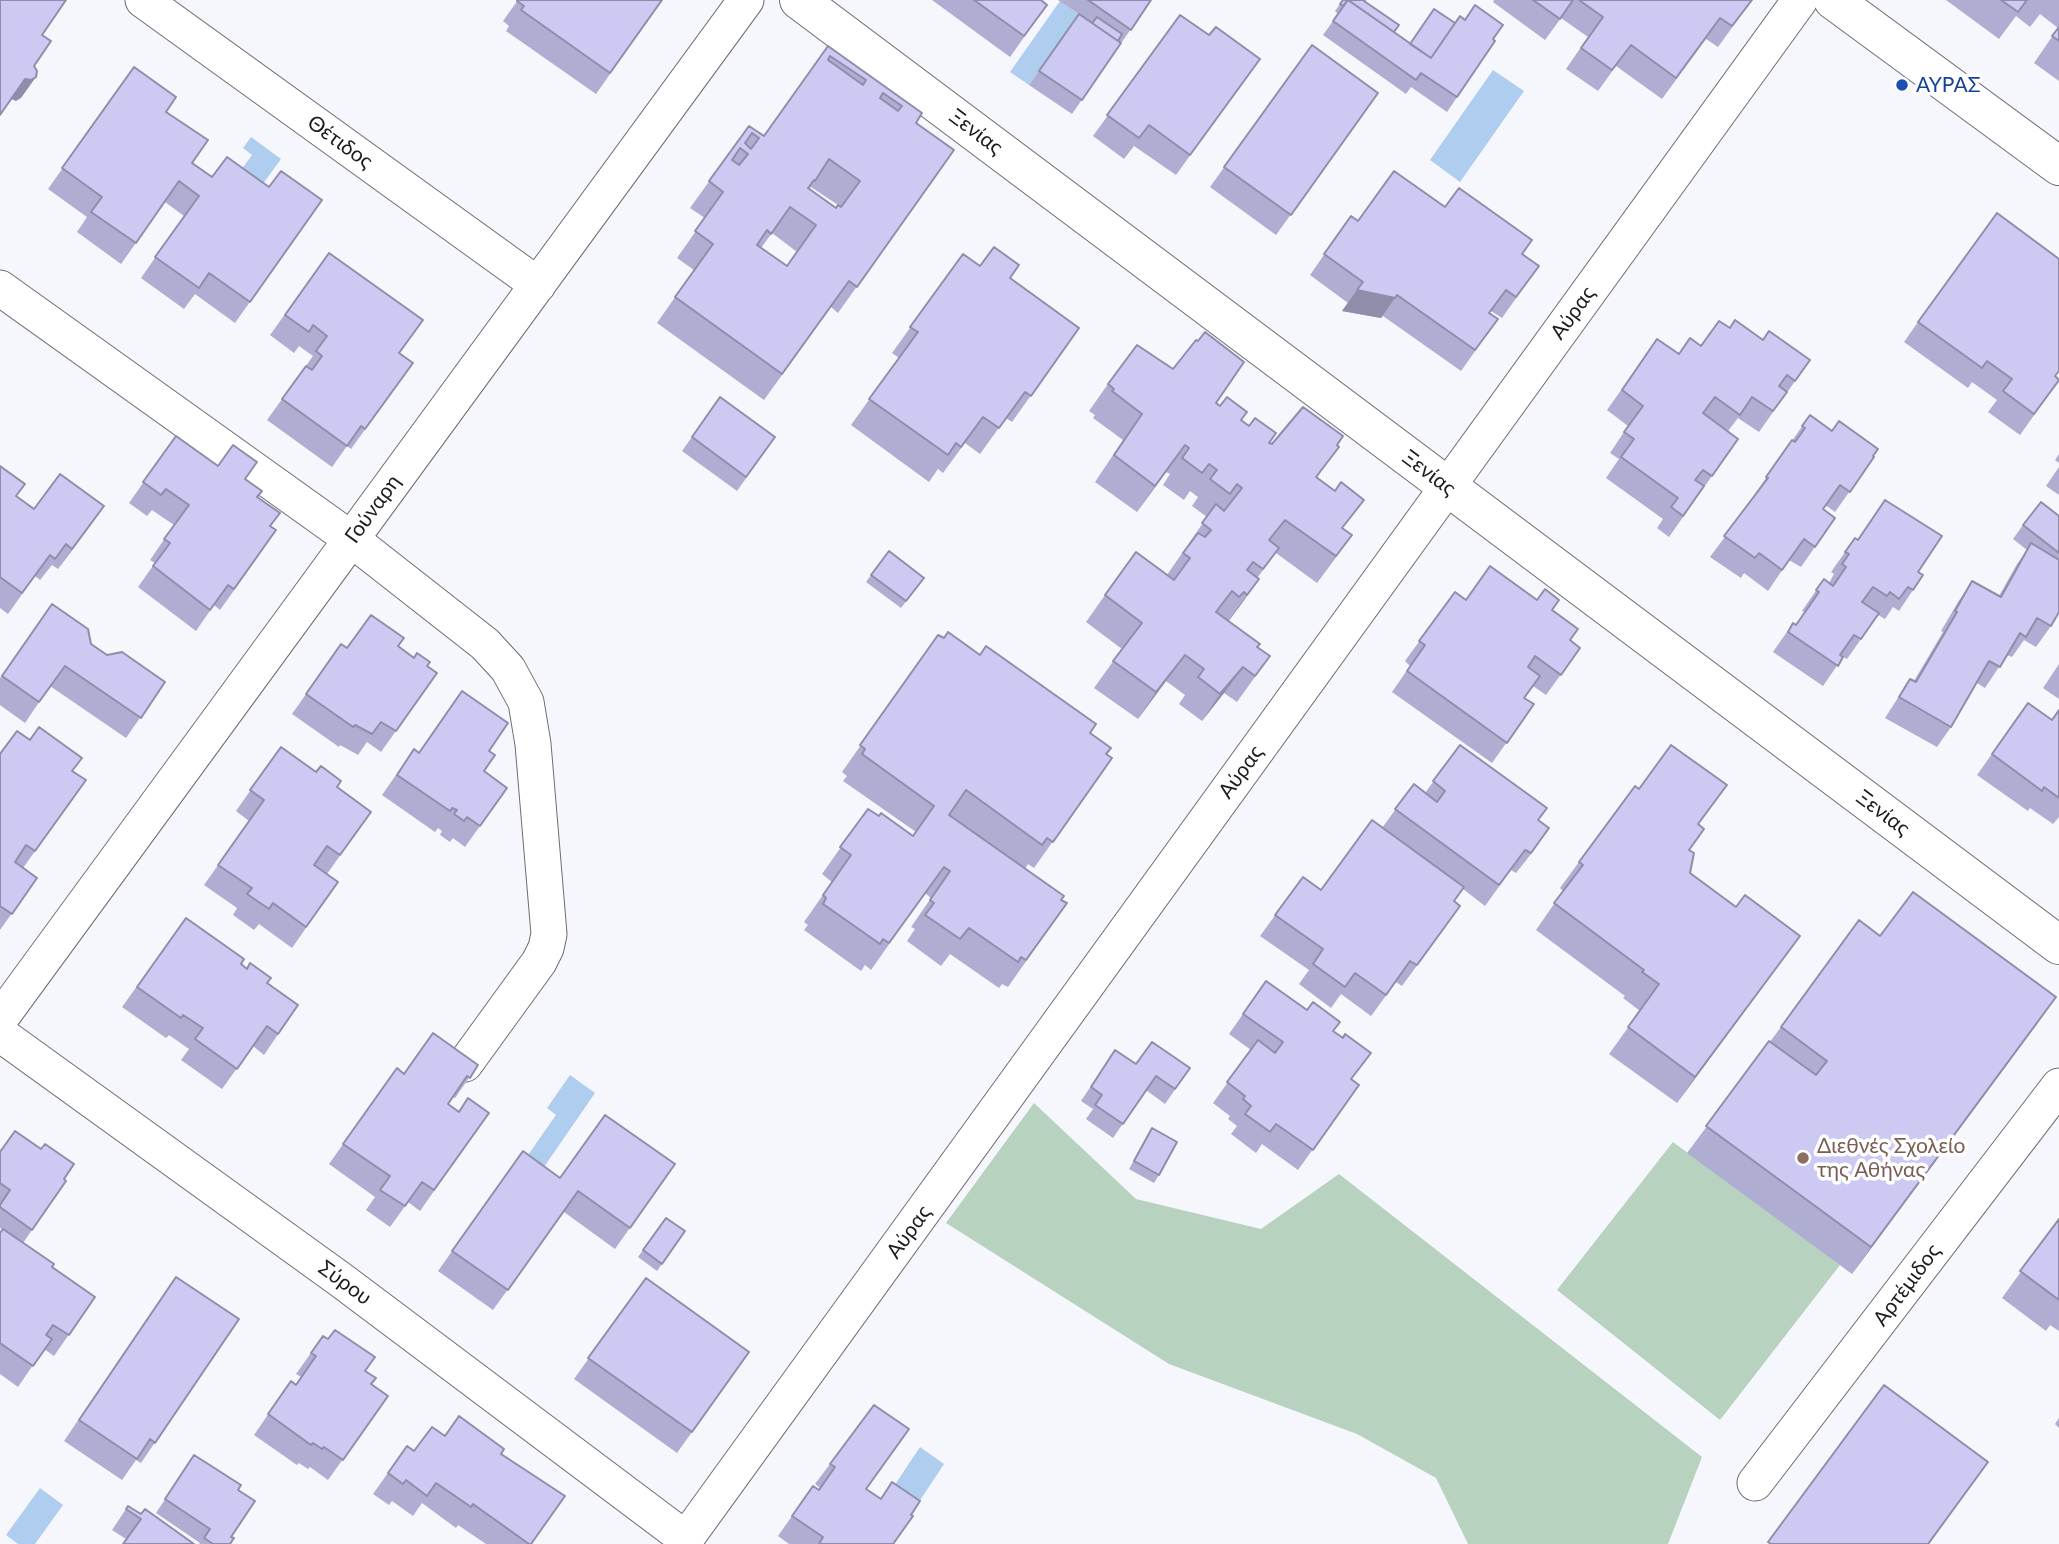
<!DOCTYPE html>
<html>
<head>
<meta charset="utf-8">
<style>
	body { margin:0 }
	canvas { display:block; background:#f6f6fd }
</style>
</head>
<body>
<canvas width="2059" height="1544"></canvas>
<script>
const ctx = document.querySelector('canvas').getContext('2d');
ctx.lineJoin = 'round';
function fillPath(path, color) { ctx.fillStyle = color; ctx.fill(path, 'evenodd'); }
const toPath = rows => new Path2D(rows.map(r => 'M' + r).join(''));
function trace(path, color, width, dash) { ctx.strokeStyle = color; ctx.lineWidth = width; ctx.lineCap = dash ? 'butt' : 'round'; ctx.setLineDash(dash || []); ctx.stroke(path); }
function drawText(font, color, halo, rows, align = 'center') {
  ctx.font = font + ' Lato,sans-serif'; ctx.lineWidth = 7; ctx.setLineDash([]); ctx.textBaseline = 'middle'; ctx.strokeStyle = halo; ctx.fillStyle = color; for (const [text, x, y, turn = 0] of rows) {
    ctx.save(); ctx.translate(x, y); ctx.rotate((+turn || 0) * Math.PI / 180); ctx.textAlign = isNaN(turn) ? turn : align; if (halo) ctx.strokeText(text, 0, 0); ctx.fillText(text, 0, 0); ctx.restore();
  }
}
fillPath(toPath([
	[1034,1103,1136,1199,1261,1229,1339,1174,1702,1457,1668,1544,1468,1544,1436,1478,1357,1434,1169,1364,946,1223],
	[1673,1142,1840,1265,1720,1420,1557,1290]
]), '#b7d2be');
fillPath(toPath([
	[1060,1,1079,14,1029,85,1010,72],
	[1493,70,1524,91,1460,182,1430,160],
	[251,137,281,159,252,199,231,184,252,155,243,148],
	[570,1075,595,1093,544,1167,528,1155,556,1115,547,1108],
	[920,1447,944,1464,911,1514,886,1498],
	[40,1488,63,1505,35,1544,18,1544,6,1535]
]), '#afcdef');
const minor = toPath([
	[143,0,538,285],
	[0,288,351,539,485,644,508,669,526,702,533,744,549,934,546,948,539,962,465,1064],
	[0,1019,746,0],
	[0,1034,341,1280,686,1539],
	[1755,1483,2059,1086],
	[682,1544,1800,0]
]);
const tertiary = toPath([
	[799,0,2059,945],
	[1833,0,2059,166]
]);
trace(minor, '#6c6c72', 37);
trace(tertiary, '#6c6c72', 40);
trace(minor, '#fff', 35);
trace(tertiary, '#fff', 38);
fillPath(toPath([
	[518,0,662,0,596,94,506,31,509,26,503,21],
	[932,0,1041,0,1047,5,1010,57],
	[1058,0,1151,0,1072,114,1029,85,1079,14],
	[1343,0,1364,1,1394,32,1410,44,1455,23,1493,39,1495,41,1447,112,1411,87,1406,94,1323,35,1338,14,1335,11],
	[1494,0,1752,0,1718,47,1706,39,1662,99,1616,66,1598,91,1566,69,1588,37,1561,18,1545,40,1493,2],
	[1946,0,2059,0,2059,81,2034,63,2058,28,2040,14,2030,27,2016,16,1999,39],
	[1180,15,1209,35,1260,59,1176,175,1134,146,1124,159,1093,136],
	[1312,45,1378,93,1276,235,1210,187],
	[828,46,922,113,916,123,954,150,838,313,831,307,764,400,657,323,694,270,677,258,705,218,690,208,749,126,764,136],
	[811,187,841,207,836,208,810,189],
	[772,233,797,252,787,266,761,248],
	[134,67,166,112,192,163,212,177,269,187,322,200,235,323,195,294,184,309,141,278,184,216,165,202,121,264,77,232,87,217,48,189],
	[1445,207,1539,266,1502,318,1491,311,1489,314,1498,319,1461,371,1383,316,1381,318,1342,311,1348,303,1310,275,1351,216,1358,221],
	[329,253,400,353,413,363,351,449,347,446,332,467,267,420,313,356,299,346,294,353,270,335],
	[963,254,980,266,1010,278,1079,328,1012,422,1006,418,980,454,965,443,943,473,938,469,929,482,851,425,899,358,892,353],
	[1918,322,2055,377,2059,380,2020,435,1988,412,1997,400,1972,382,1968,388,1904,342],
	[1730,328,1763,340,1810,360,1759,432,1738,418,1728,431,1738,439,1669,537,1657,528,1663,519,1606,478,1619,459,1610,453,1628,426,1607,410,1657,339,1679,354,1701,346],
	[1108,384,1216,403,1241,420,1272,444,1337,445,1317,478,1343,529,1352,535,1317,583,1276,553,1257,578,1259,579,1229,621,1257,647,1270,656,1237,702,1224,693,1202,721,1179,704,1185,695,1166,681,1138,719,1094,688,1122,649,1086,622,1105,595,1167,575,1207,517,1192,506,1198,497,1190,491,1184,500,1163,485,1170,474,1166,472,1137,512,1095,482,1123,440,1093,418,1095,415,1089,411],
	[720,397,775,437,737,491,682,451],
	[1810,415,1832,431,1874,457,1835,512,1825,505,1823,509,1835,518,1801,567,1789,560,1768,591,1744,573,1741,578,1710,557,1753,499,1752,498],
	[176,436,218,466,245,479,257,497,270,526,262,551,220,610,214,605,196,631,138,587,155,563,150,560,174,525,152,510,147,516,129,503],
	[2059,454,2059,463,2055,460],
	[0,466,16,496,34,509,90,526,58,569,52,565,40,580,35,576,8,614,0,608],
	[2059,467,2059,495,2046,486],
	[2059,516,2059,612,2051,626,2036,647,2024,640,2012,657,2007,655,1985,688,1977,683,1951,727,1937,747,1885,718,1910,679,1914,681,1943,632,1941,631,1958,602,1972,581,1999,596,2017,564,2027,550,2013,539,2023,525],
	[1855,538,1923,575,1899,611,1893,607,1885,619,1878,615,1847,659,1843,657,1823,686,1773,652,1793,623,1796,625,1805,612,1802,611,1824,579,1829,583,1834,574,1831,572],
	[871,575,924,578,901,608,866,582],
	[1455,592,1466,600,1552,610,1570,640,1580,648,1546,695,1533,686,1525,698,1534,704,1492,763,1392,692,1410,666,1405,661],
	[52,604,91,644,107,655,165,682,126,738,50,686,25,723,0,705,0,678],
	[938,635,1090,733,1106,754,1093,785,1034,868,1028,864,1025,869,1061,900,1067,903,1008,987,1002,984,999,988,950,954,941,966,907,941,915,929,911,927,931,898,925,893,871,970,865,965,861,971,804,930,808,925,804,922,832,882,822,874,868,809,913,836,916,832,843,781,847,776,842,772],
	[341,644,347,648,398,646,437,673,381,752,367,742,358,755,340,745,339,747,292,714],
	[2059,664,2059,699,2043,688],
	[2028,703,2052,720,2059,710,2059,817,2053,824,2030,808,2028,811,1977,775],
	[1460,745,1538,820,1535,849,1516,873,1511,870,1485,906,1463,889,1454,901,1446,926,1402,986,1396,982,1371,1016,1341,994,1331,1008,1299,984,1309,970,1260,936,1303,877,1321,890,1382,828,1414,784,1425,793],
	[281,747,371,812,327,874,338,882,292,948,259,924,254,930,233,915,237,908,204,885,249,821,236,811],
	[414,749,419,753,489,751,484,771,507,788,465,847,453,838,450,842,440,835,442,831,438,828,435,832,382,795],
	[0,754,73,771,86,780,23,868,37,878,0,930],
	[1699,825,1690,850,1690,873,1736,907,1800,936,1677,1103,1609,1054,1640,1011,1623,998,1625,996,1536,930,1563,891,1560,888,1579,862],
	[186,918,241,964,298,1005,264,1055,253,1046,222,1089,181,1060,189,1049,169,1035,166,1038,122,1007],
	[1880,936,2037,1024,1852,1274,1687,1153,1781,1027],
	[1266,981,1333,1031,1352,1080,1359,1085,1298,1170,1262,1144,1256,1153,1231,1134,1237,1126,1228,1119,1230,1116,1213,1103,1251,1050,1229,1034],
	[1115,1050,1136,1064,1190,1068,1165,1104,1146,1090,1113,1138,1086,1119,1093,1109,1081,1101],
	[478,1065,455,1098,453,1097,448,1104,459,1112,489,1113,420,1211,408,1202,390,1227,366,1210,375,1197,329,1164,397,1068,404,1074],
	[1152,1128,1159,1175,1154,1183,1129,1169],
	[523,1151,560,1178,675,1164,615,1249,564,1212,493,1310,438,1271],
	[0,1152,64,1179,66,1181,23,1243,52,1267,95,1297,54,1356,44,1349,18,1387,0,1374,0,1233,2,1229,0,1228],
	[666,1218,685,1231,657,1271,638,1257],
	[2059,1219,2059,1331,2050,1325,2046,1331,2002,1298],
	[176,1277,239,1319,141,1463,136,1460,122,1480,64,1441],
	[646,1278,749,1352,677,1453,574,1379],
	[323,1336,365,1371,371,1384,388,1396,328,1480,310,1467,308,1469,299,1463,297,1465,254,1435,291,1381,296,1384,301,1377,296,1374],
	[2059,1418,2059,1428,2055,1424],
	[445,1436,501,1454,531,1544,486,1544,458,1525,456,1528,422,1503,413,1516,392,1501,389,1505,373,1494,407,1446,414,1451],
	[830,1464,881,1499,911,1515,894,1544,789,1544,778,1536,813,1486,819,1490,820,1488,815,1484],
	[185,1469,238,1490,230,1544,199,1544,200,1543,156,1513],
	[128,1506,141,1514,194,1544,126,1539,112,1530]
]), '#afadd1');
fillPath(toPath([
	[36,77,21,98,16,101,11,99,25,79],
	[1357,290,1397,295,1381,318,1342,311],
	[1185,445,1166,472,1137,512,1155,486],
	[104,506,90,526,58,569,72,549],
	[1352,535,1333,561,1317,583,1336,556],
	[1259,579,1240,606,1228,621,1247,595],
	[1185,655,1166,681,1138,719,1156,692],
	[1243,667,1224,693,1202,721,1220,694],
	[1800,936,1781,962,1677,1103,1695,1077],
	[2056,997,2037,1024,1852,1274,1871,1247],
	[1988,1462,1929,1544,1928,1544]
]), '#8f8daa');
const building = toPath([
	[0,0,66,0,42,35,51,41,34,66,37,71,36,77,31,80,25,79,0,115,0,0],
	[518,0,662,0,610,73,521,10,524,6,517,1,518,0],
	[974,0,1041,0,1047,5,1024,36,974,0],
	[1088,0,1151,0,1131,30,1088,0],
	[1343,0,1348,0,1343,6,1340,4,1343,0],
	[1348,0,1431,58,1460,16,1465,20,1475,5,1503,25,1493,39,1495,41,1457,97,1421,73,1416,80,1333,21,1348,0],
	[1348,0,1365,0,1364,1,1399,25,1394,32,1348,0],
	[1533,0,1573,0,1560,19,1533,0],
	[1579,0,1752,0,1732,26,1720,18,1676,78,1631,45,1612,70,1581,48,1603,17,1579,0],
	[2001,0,2027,0,2018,12,2001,0],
	[1434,9,1455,23,1431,58,1410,44,1434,9],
	[1079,14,1121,43,1082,100,1039,71,1079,14],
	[1180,15,1209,35,1216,27,1260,59,1190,155,1149,125,1139,138,1107,115,1180,15],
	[1097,17,1122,34,1118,41,1092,23,1097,17],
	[2059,27,2059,41,2052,36,2059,27],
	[1312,45,1378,93,1291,215,1224,167,1312,45],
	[828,46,922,113,916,123,954,150,857,287,849,281,782,374,675,297,713,244,695,231,723,192,709,181,749,126,764,136,828,46],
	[830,56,866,80,863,85,828,60,830,56],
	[883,93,902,106,898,111,880,98,883,93],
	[752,133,759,138,751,149,745,143,752,133],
	[740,148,748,154,739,165,732,160,740,148],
	[829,159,860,181,841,207,838,205,836,208,808,188,814,180,815,181,829,159],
	[790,207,816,225,787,266,757,245,767,230,771,234,790,207],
	[134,67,176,97,166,112,208,140,192,163,212,177,227,157,269,187,281,171,322,200,250,302,209,273,199,288,155,257,199,196,179,181,136,243,91,212,102,197,62,168,134,67],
	[1394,171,1445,207,1459,188,1532,240,1522,254,1539,266,1516,297,1506,290,1489,313,1498,319,1475,350,1397,295,1395,298,1357,290,1363,282,1324,254,1351,216,1358,221,1394,171],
	[1997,213,2059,259,2059,371,2055,376,2059,380,2034,414,2003,391,2012,379,1987,361,1982,368,1918,322,1997,213],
	[994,247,1019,265,1010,278,1079,328,1031,396,1025,392,999,428,983,417,961,447,956,443,948,455,869,399,918,332,910,327,963,254,980,266,994,247],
	[329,253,423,320,399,353,413,363,365,429,361,426,347,446,282,399,306,366,312,370,322,356,316,351,327,336,313,325,309,332,285,315,329,253],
	[1735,320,1763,340,1769,331,1810,360,1795,381,1787,375,1779,386,1787,392,1773,411,1752,397,1740,415,1715,397,1703,413,1738,439,1712,476,1703,470,1695,480,1704,486,1683,516,1671,507,1678,498,1621,457,1634,439,1624,432,1643,406,1622,390,1657,339,1679,354,1690,338,1701,346,1719,321,1730,328,1735,320],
	[1205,332,1244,362,1216,403,1220,406,1227,397,1247,412,1241,420,1249,426,1255,418,1276,433,1269,443,1272,444,1303,407,1343,436,1337,445,1339,447,1316,477,1335,491,1341,482,1364,500,1342,528,1352,535,1336,556,1285,520,1269,540,1279,548,1263,569,1253,562,1247,570,1259,579,1247,595,1244,592,1239,597,1232,591,1216,612,1260,644,1257,647,1270,656,1255,676,1243,667,1220,694,1198,677,1204,669,1185,655,1156,692,1113,661,1142,623,1105,595,1136,552,1174,580,1190,558,1183,553,1198,533,1205,537,1211,530,1202,523,1216,504,1224,511,1242,488,1237,484,1230,494,1210,479,1217,470,1209,464,1202,473,1182,458,1189,448,1185,445,1155,486,1114,455,1142,414,1112,391,1114,389,1108,384,1137,345,1173,369,1196,340,1198,341,1205,332],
	[720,397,775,437,746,477,692,437,720,397],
	[1810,415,1832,431,1839,421,1878,449,1873,456,1874,457,1850,492,1840,485,1823,509,1835,518,1815,547,1804,539,1782,570,1759,553,1755,558,1724,536,1768,478,1766,477,1792,440,1795,442,1805,428,1802,426,1810,415],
	[176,436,218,466,233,445,257,462,245,479,262,491,257,497,280,513,270,526,276,530,234,589,228,585,210,610,153,566,170,543,164,539,189,505,166,489,161,495,143,482,176,436],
	[0,466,25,484,16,496,34,509,60,474,104,506,72,549,66,544,55,559,50,555,22,593,0,577,0,466],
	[1885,500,1942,536,1918,572,1923,575,1913,590,1908,587,1899,599,1890,592,1887,596,1873,587,1862,602,1879,613,1861,639,1854,635,1840,655,1843,657,1838,666,1788,632,1793,623,1796,625,1819,592,1816,590,1824,579,1833,586,1846,567,1842,564,1849,554,1845,552,1855,538,1858,540,1885,500],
	[2041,502,2059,516,2059,553,2023,525,2041,502],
	[2031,543,2059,560,2059,612,2051,626,2037,618,2026,637,2020,633,2000,667,1989,661,1951,727,1899,697,1910,679,1916,682,1957,612,1955,611,1972,581,2001,597,2031,543],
	[889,551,924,578,906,601,871,575,889,551],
	[1490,566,1537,600,1545,589,1559,600,1552,610,1578,629,1570,640,1580,648,1561,675,1535,656,1528,667,1540,676,1524,698,1534,704,1507,743,1407,671,1425,645,1419,641,1455,592,1466,600,1490,566],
	[52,604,88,629,91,644,107,655,122,652,165,682,141,718,65,666,39,702,2,676,52,604],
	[371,615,404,638,398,646,414,658,417,653,430,662,427,666,437,673,396,731,381,722,372,734,355,725,353,727,306,694,341,644,347,648,371,615],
	[948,632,980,655,986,646,1096,724,1090,733,1111,748,1106,754,1112,758,1053,842,1047,838,1042,845,966,790,949,815,1064,896,1061,900,1067,903,1026,960,1021,957,1018,962,969,928,960,939,925,915,934,903,930,900,950,871,944,867,889,943,883,939,880,944,823,904,826,898,823,895,851,855,840,847,868,809,879,816,881,813,913,836,934,806,862,754,865,749,860,745,938,635,944,638,948,632],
	[462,691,508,723,489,751,495,755,484,771,507,788,480,826,467,817,464,821,454,814,457,810,452,808,450,811,397,775,414,749,419,753,462,691],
	[2028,703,2052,720,2059,710,2059,798,2044,787,2042,791,1992,754,2028,703],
	[39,727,82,758,72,771,86,780,35,851,26,845,15,862,37,878,12,914,0,906,0,754,17,731,30,740,39,727],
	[1460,745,1547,808,1538,820,1549,828,1531,853,1525,850,1499,885,1395,809,1414,784,1437,802,1445,791,1433,781,1460,745],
	[1671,745,1727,785,1698,824,1704,829,1689,850,1694,853,1690,873,1736,907,1745,895,1800,936,1695,1077,1628,1027,1659,984,1642,972,1644,970,1554,903,1583,865,1579,862,1635,786,1639,789,1671,745],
	[281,747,316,772,321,766,341,781,337,787,371,812,340,855,327,846,314,865,338,882,306,927,273,903,269,909,247,894,252,888,218,865,264,800,250,790,281,747],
	[1372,820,1464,887,1454,901,1460,906,1417,965,1410,961,1386,995,1355,973,1345,987,1313,964,1323,949,1275,915,1303,877,1321,890,1372,820],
	[1913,892,2056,997,1871,1247,1706,1126,1769,1041,1816,1075,1827,1061,1781,1027,1859,920,1880,936,1913,892],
	[186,918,244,959,241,964,247,969,250,963,271,978,267,983,298,1005,278,1034,267,1026,237,1069,195,1039,203,1028,183,1015,181,1018,137,987,186,918],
	[1266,981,1307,1010,1313,1002,1340,1022,1333,1031,1343,1038,1345,1034,1371,1053,1351,1079,1359,1085,1313,1150,1276,1124,1270,1132,1245,1114,1251,1106,1243,1099,1245,1096,1227,1082,1258,1040,1275,1053,1283,1042,1243,1014,1266,981],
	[433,1033,478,1065,470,1078,467,1076,448,1104,459,1112,468,1098,489,1113,434,1190,422,1182,405,1206,380,1190,390,1176,343,1144,397,1068,404,1074,433,1033],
	[1152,1042,1190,1068,1175,1089,1156,1076,1123,1124,1095,1105,1102,1095,1091,1087,1115,1050,1136,1064,1152,1042],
	[605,1115,675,1164,630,1228,578,1191,508,1290,452,1251,523,1151,560,1178,605,1115],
	[1152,1128,1177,1142,1159,1175,1134,1161,1152,1128],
	[15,1131,41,1149,45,1144,74,1164,64,1179,66,1181,32,1230,0,1207,0,1205,10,1190,0,1183,0,1152,15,1131],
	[666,1218,685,1231,662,1264,643,1250,666,1218],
	[2059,1219,2059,1300,2020,1271,2059,1219],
	[3,1229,54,1264,52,1267,95,1297,69,1335,53,1325,46,1335,52,1339,33,1366,0,1343,0,1233,3,1229],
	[176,1277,239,1319,155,1443,150,1439,137,1459,79,1420,176,1277],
	[646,1278,749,1352,692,1432,588,1358,646,1278],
	[335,1330,375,1357,365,1371,376,1378,371,1384,388,1396,343,1460,324,1447,322,1449,313,1443,311,1445,268,1414,291,1381,296,1385,316,1356,311,1353,323,1336,328,1339,335,1330],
	[1884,1385,1988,1462,1928,1544,1771,1544,1768,1542,1884,1385],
	[874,1405,909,1429,866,1489,881,1499,892,1482,920,1501,911,1515,913,1516,893,1544,819,1544,823,1537,792,1516,813,1486,819,1490,835,1467,830,1464,874,1405],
	[459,1416,504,1449,501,1454,565,1496,531,1544,529,1544,473,1504,471,1507,436,1483,427,1496,406,1480,403,1484,388,1473,407,1446,414,1451,432,1427,445,1436,459,1416],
	[194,1455,241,1485,238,1490,255,1501,231,1537,234,1538,230,1544,213,1544,204,1538,210,1529,165,1499,194,1455],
	[128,1506,141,1514,145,1509,194,1544,123,1544,141,1519,126,1509,128,1506]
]);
fillPath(building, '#ccc9f3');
trace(building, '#8f8daa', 2);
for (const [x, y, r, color] of [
	[1902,85,7,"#1a4fb4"],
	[1803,1158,7,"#8d6e63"]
]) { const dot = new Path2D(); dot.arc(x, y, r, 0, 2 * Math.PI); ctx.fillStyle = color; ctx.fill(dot); trace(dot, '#fff', 2.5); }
drawText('21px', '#164399', '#fff', [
	["ΑΥΡΑΣ",1916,85]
], 'left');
drawText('21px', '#1d1d20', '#fff', [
	["Ξενίας",976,132,37],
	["Θέτιδος",340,142,36],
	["Αύρας",1573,313,-54],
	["Ξενίας",1429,473,37],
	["Γούναρη",373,509,-54],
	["Αύρας",1241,772,-54],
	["Ξενίας",1883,813,37],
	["Αύρας",909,1232,-54],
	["Σύρου",345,1283,36],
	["Αρτέμιδος",1907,1285,-53]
]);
drawText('21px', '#785e54', '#fff', [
	["Διεθνές Σχολείο",1817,1146],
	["της Αθήνας",1817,1170]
], 'left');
</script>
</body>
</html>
